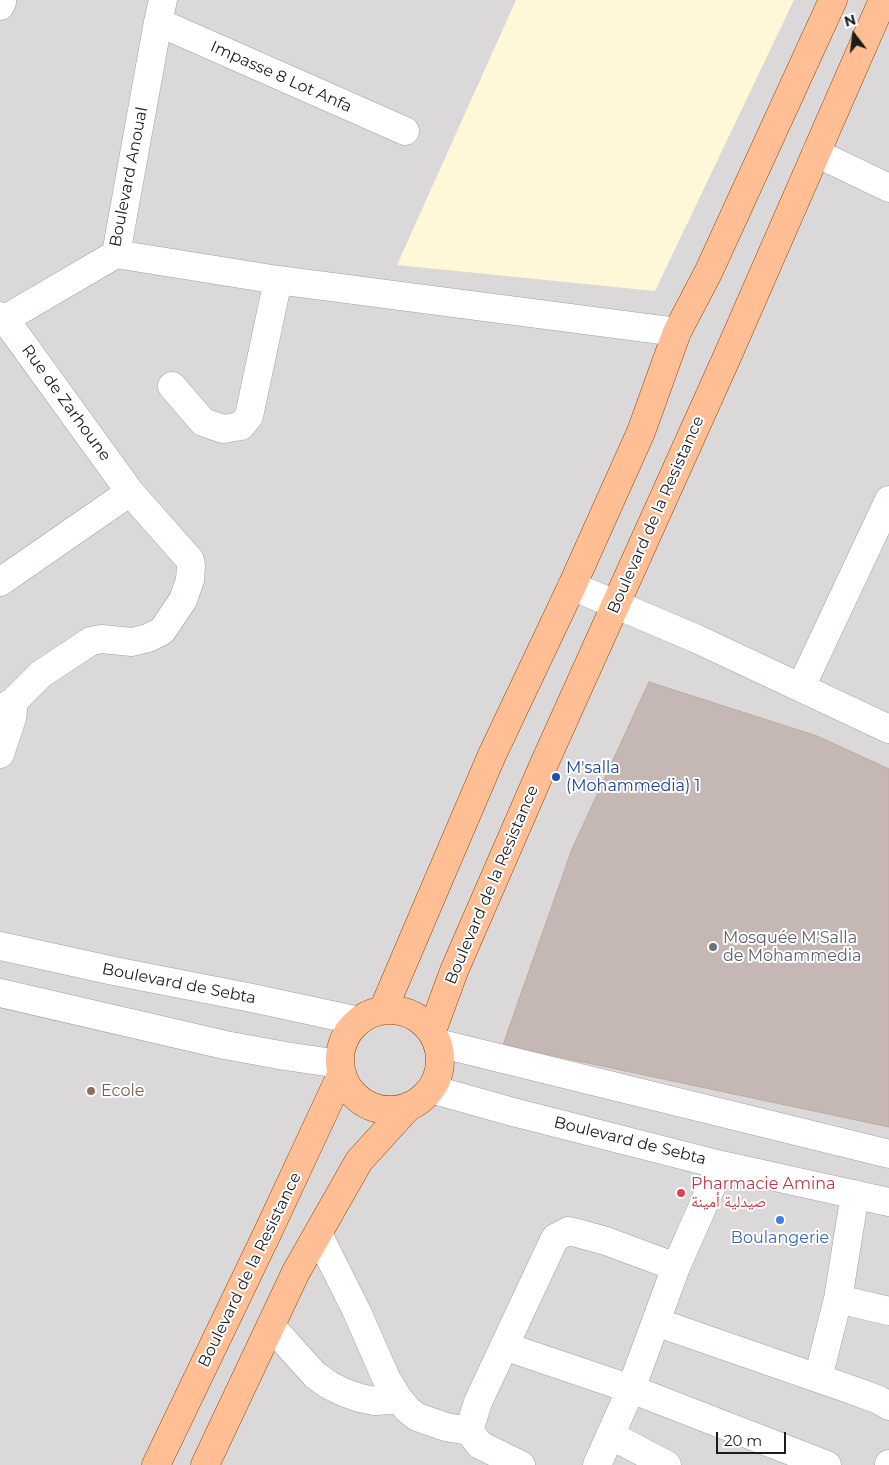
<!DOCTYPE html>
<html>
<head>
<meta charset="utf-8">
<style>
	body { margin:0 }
	#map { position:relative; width:889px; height:1465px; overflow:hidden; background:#eee7e0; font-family:Montserrat,sans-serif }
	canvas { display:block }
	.north { position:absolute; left:829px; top:10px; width:50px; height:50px; -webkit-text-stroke:4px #fff; paint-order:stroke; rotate:345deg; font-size:14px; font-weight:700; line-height:20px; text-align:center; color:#1c1c1c }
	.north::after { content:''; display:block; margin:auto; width:18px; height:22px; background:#1c1c1c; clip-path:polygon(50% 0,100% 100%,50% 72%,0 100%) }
	.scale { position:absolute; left:716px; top:1432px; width:70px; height:22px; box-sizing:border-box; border:2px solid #1c1c1c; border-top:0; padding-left:6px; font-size:15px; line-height:18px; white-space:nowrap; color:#1c1c1c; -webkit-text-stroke:4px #fff; paint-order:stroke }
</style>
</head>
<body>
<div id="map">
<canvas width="889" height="1465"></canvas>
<div class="north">N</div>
<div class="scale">20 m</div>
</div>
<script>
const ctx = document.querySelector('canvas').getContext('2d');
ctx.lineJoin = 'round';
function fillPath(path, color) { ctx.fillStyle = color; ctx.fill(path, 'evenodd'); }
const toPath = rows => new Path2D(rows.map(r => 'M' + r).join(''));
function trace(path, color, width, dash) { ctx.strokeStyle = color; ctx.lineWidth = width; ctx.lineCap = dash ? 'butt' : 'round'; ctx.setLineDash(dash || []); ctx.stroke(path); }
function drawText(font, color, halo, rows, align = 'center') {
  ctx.font = font + ' Montserrat,"Noto Naskh Arabic",sans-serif'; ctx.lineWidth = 4; ctx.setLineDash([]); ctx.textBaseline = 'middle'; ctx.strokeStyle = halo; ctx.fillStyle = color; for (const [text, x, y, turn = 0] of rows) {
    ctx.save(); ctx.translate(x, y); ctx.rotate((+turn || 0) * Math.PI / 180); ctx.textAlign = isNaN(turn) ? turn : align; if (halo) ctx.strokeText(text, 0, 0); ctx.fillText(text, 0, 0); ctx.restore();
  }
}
fillPath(toPath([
	[0,0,889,0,889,1465,0,1465]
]), '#dad8d9');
fillPath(toPath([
	[516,0,794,0,655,291,397,265]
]), '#fff8d8');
const building = toPath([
	[649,682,817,736,889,769,889,1127,503,1045,572,849,649,682]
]);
fillPath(building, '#c5b8b4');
trace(building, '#c0aaa2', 1);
const minor = toPath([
	[0,6,2,2],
	[158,22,405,131],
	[816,153,889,188],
	[116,254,278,280,677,332],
	[0,316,4,318,130,492,190,560,191,566,190,580,183,600,162,631,148,638,132,642,101,639,91,641,41,674,14,701,0,709],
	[0,322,116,254,158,22,163,0],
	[172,386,203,422,223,429,241,426,249,416,278,280],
	[0,582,130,492],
	[572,586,697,639,889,729],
	[801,687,889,500],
	[0,754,12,718,14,701],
	[0,946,114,971,252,998,359,1021],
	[0,993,225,1045,285,1056,340,1064],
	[438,1043,889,1154],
	[431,1089,513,1112,721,1165,889,1202],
	[318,1234,357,1312,386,1378,398,1398,408,1410,417,1417,446,1427,469,1431],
	[838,1299,889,1311],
	[656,1322,852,1390,879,1400,889,1406],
	[271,1326,315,1375,329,1385,343,1392,360,1398,375,1401,390,1400,398,1398],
	[504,1346,631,1389,827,1465],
	[818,1378,838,1299,855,1194],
	[610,1435,667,1465],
	[521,1465,480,1445,469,1431,478,1402,555,1238,568,1231,577,1233,606,1241,676,1267],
	[597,1465,631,1389,676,1267,721,1165],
	[889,1465,889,1464]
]);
const major = toPath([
	[383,1010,492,755,572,586,641,432,677,332,708,273,833,0],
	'340 1060a50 50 0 1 1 100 0a50 50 0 1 1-100 0Z',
	[432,1031,454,971,544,764,727,357,883,0],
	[156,1465,267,1234,342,1073],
	[205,1465,296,1272,359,1161,409,1106]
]);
trace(minor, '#a0a0a0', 29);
trace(major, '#934800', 29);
trace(minor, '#fff', 28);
trace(major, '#ffbe94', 28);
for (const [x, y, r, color] of [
	[556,777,5,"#1a4fb4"],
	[713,947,5,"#6b7280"],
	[91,1091,5,"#8d6e63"],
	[681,1193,5,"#e0444e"],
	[780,1220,5,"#3f7fe0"]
]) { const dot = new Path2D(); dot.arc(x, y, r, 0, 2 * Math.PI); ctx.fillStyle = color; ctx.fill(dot); trace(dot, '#fff', 2); }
drawText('16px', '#1c1c1c', '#fff', [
	["Impasse 8 Lot Anfa",281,77,24],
	["Boulevard Anoual",129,177,-79],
	["Rue de Zarhoune",66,403,54],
	["Boulevard de la Resistance",656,515,-66],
	["Boulevard de la Resistance",492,885,-67],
	["Boulevard de Sebta",179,984,11],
	["Boulevard de Sebta",630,1141,14],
	["Boulevard de la Resistance",250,1270,-64]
]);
drawText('16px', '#164399', '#fff', [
	["M'salla",566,768],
	["(Mohammedia) 1",566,786]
], 'left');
drawText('16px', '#5b616d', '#fff', [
	["Mosquée M'Salla",723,938],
	["de Mohammedia",723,956]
], 'left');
drawText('16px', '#785e54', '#fff', [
	["Ecole",101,1091]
], 'left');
drawText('16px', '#be3a42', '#fff', [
	["Pharmacie Amina",691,1184],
	["صيدلية أمينة",691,1202]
], 'left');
drawText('16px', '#366cbe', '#fff', [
	["Boulangerie",780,1238]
]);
</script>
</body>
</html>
